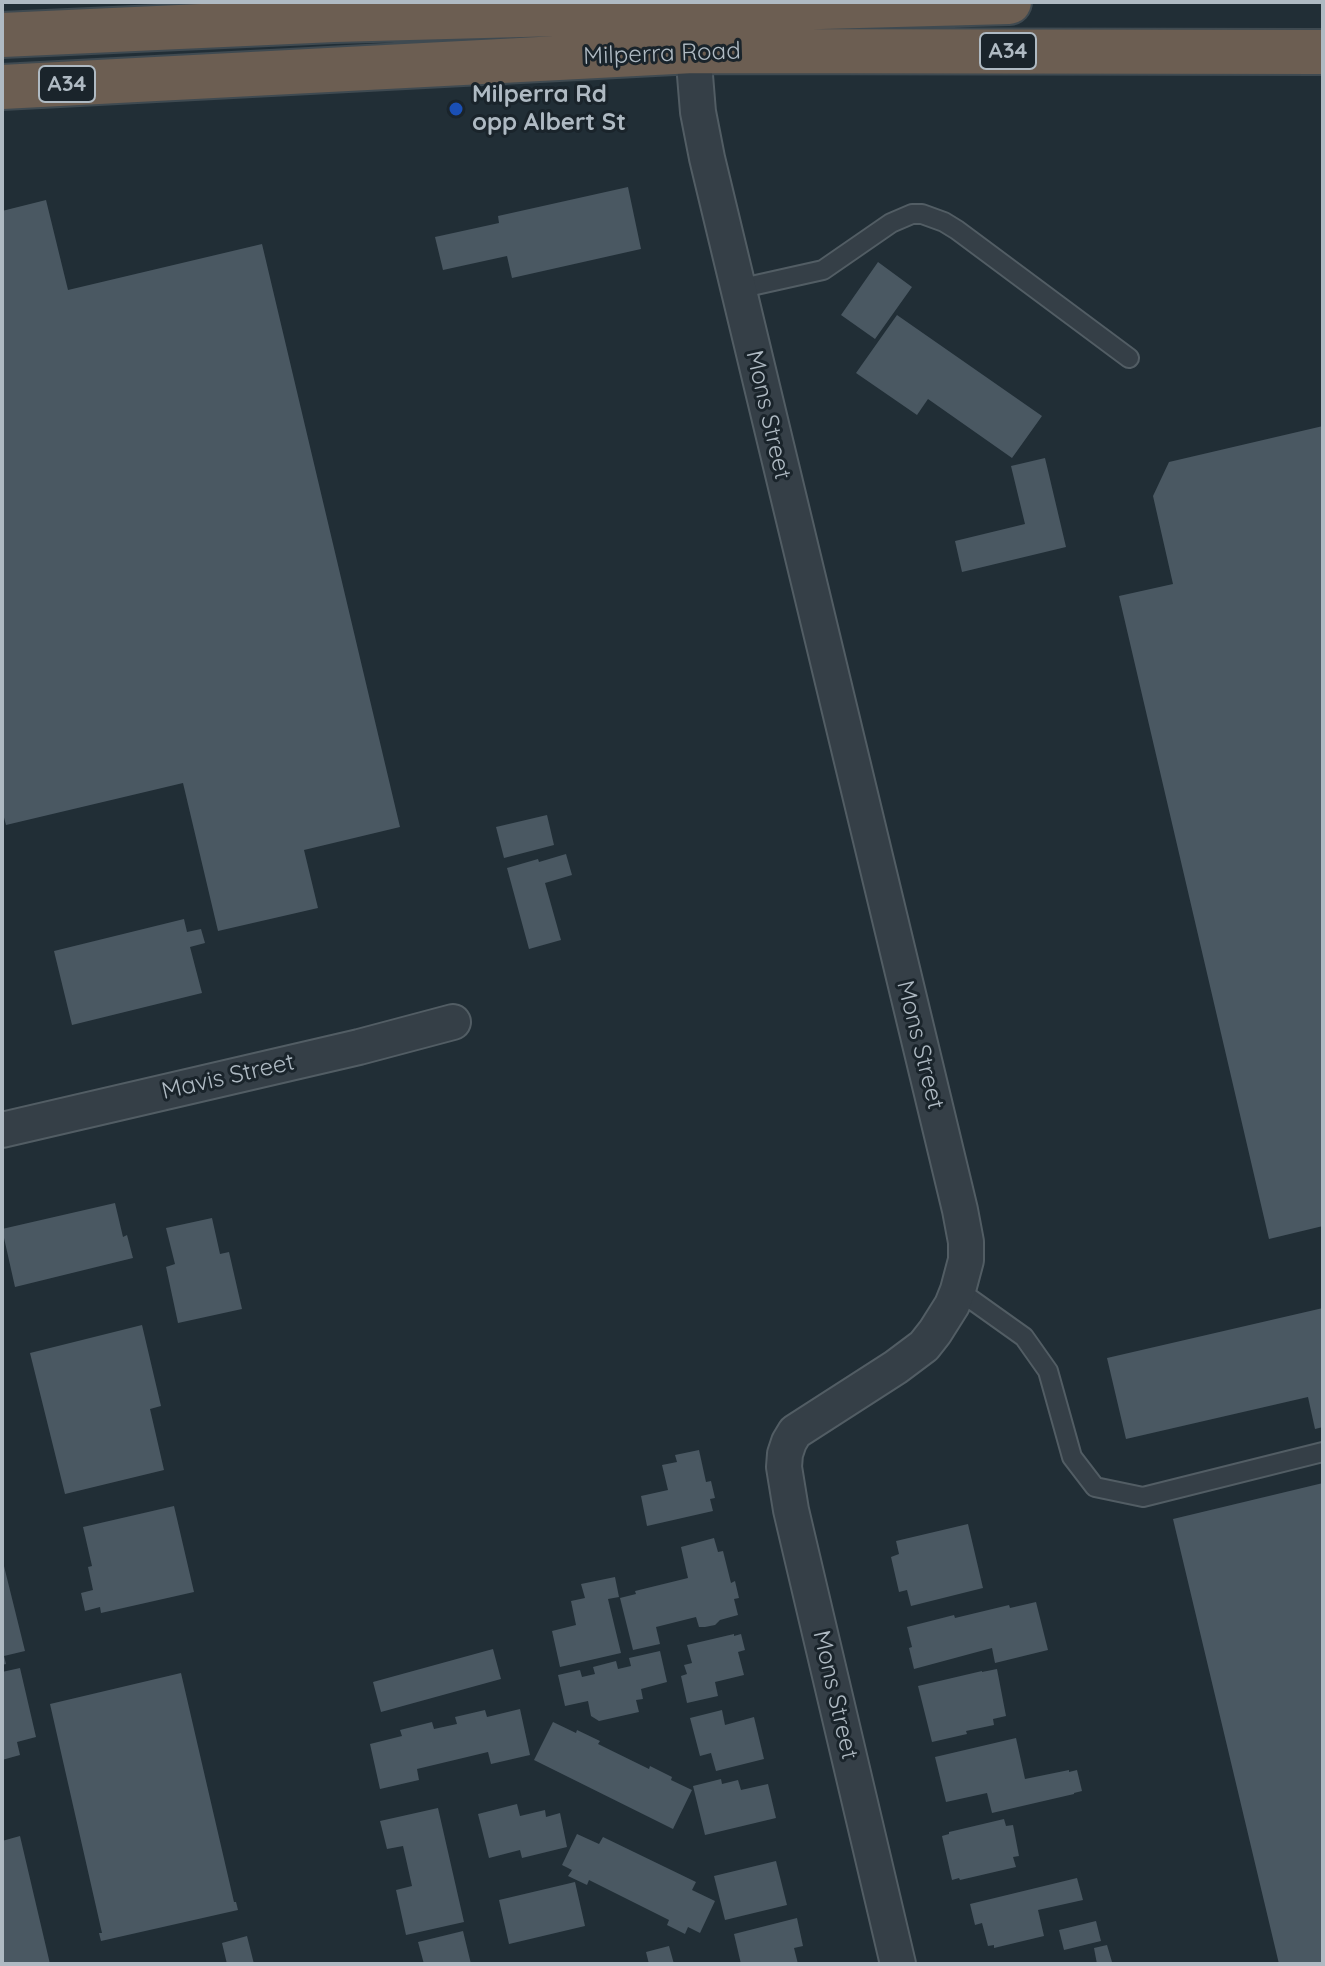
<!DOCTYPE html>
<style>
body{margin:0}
#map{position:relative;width:1325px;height:1966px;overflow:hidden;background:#212e36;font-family:Quicksand,sans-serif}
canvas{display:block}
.frame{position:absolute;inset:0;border:4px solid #afbac3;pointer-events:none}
</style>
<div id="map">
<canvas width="1325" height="1966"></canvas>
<div class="frame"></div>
</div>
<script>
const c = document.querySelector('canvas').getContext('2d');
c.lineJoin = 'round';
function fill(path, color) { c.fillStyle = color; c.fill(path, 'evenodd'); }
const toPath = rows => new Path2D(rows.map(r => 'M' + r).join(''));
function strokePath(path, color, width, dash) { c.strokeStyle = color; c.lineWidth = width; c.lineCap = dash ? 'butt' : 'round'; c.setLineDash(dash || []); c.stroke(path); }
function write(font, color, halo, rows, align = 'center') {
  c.font = font + ' Quicksand,sans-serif'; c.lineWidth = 6; c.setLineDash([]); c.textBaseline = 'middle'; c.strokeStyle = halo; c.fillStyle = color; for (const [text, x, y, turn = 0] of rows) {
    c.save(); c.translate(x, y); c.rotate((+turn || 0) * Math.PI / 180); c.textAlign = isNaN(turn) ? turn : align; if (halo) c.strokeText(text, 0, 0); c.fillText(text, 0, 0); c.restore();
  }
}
const building = toPath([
 [628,187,641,249,512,278,507,256,443,270,435,237,499,223,498,216],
 [46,200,68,290,262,244,400,827,304,850,318,908,218,931,183,783,6,825,2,810,2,211],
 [878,262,912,287,875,339,841,315],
 [897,315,1042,416,1012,458,928,399,917,415,856,373],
 [1323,426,1323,1226,1269,1239,1119,596,1173,584,1153,496,1169,462],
 [1045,458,1066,547,962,572,955,541,1025,524,1011,466],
 [547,815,554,845,504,858,496,827],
 [566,854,572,875,545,883,561,940,529,949,507,868,538,859,539,862],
 [184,919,187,932,201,929,205,943,190,947,202,993,72,1025,54,951],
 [115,1203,123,1237,127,1235,133,1258,15,1287,2,1229],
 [212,1218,220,1254,229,1252,242,1309,178,1323,166,1267,175,1264,166,1228],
 [1323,1308,1323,1427,1315,1429,1308,1397,1126,1439,1107,1358],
 [142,1325,161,1406,150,1409,164,1470,65,1494,30,1353],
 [699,1450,706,1482,711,1481,715,1498,710,1499,713,1511,647,1526,641,1496,668,1490,662,1465,677,1462,675,1455],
 [1323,1483,1323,1964,1279,1964,1173,1519],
 [174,1506,194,1592,101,1613,100,1607,85,1611,81,1593,93,1590,88,1567,92,1566,83,1527],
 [968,1524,983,1588,911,1606,907,1590,899,1592,891,1557,899,1554,896,1541],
 [714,1538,718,1552,723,1551,731,1583,735,1581,739,1598,734,1599,738,1615,720,1620,715,1625,705,1627,699,1627,696,1617,656,1627,660,1644,633,1650,620,1598,636,1594,635,1591,688,1578,681,1547],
 [2,1558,25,1651,4,1656,6,1664,2,1665],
 [615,1577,619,1597,608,1599,621,1653,560,1667,552,1631,576,1625,571,1601,585,1598,581,1584],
 [1036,1602,1048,1650,995,1663,992,1648,914,1669,909,1648,912,1647,907,1627,954,1615,955,1618,1009,1605,1010,1608],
 [734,1634,734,1636,741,1634,745,1650,738,1652,744,1675,715,1682,718,1696,687,1703,681,1676,687,1674,684,1665,692,1663,687,1645],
 [493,1649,501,1679,381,1712,373,1682],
 [660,1651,667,1682,641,1689,643,1699,636,1700,639,1712,599,1721,591,1716,588,1701,565,1706,558,1675,580,1670,582,1677,595,1674,593,1667,616,1661,618,1669,631,1666,629,1658],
 [20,1668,36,1737,17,1742,20,1755,2,1760,2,1672],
 [997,1669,1006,1716,993,1719,994,1725,966,1731,967,1734,932,1742,918,1686,982,1671,982,1672],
 [181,1673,234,1902,236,1902,238,1910,101,1941,99,1933,102,1933,50,1704],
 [520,1709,530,1755,491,1764,488,1752,417,1769,419,1780,380,1789,370,1744,402,1736,400,1730,432,1722,434,1729,457,1724,455,1717,485,1710,487,1717],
 [722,1710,725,1725,754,1717,764,1759,716,1771,711,1753,700,1756,690,1718],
 [553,1722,576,1733,577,1730,600,1741,598,1744,649,1769,650,1766,672,1777,671,1780,692,1790,673,1829,534,1760],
 [1016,1738,1025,1779,1069,1770,1069,1772,1077,1770,1082,1791,1074,1793,1074,1794,992,1813,987,1793,946,1802,935,1757],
 [721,1779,722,1784,738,1780,741,1790,768,1784,776,1818,705,1835,693,1786],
 [517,1804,520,1816,545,1810,546,1817,560,1813,567,1847,522,1858,520,1850,489,1858,478,1814],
 [438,1808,464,1922,406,1935,396,1890,412,1886,403,1846,387,1849,380,1821],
 [1004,1819,1006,1826,1013,1825,1019,1856,1013,1857,1016,1867,960,1880,959,1878,952,1880,942,1836,949,1834,949,1832],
 [577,1834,599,1844,603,1837,696,1882,692,1890,715,1901,700,1933,688,1927,685,1934,667,1925,669,1920,589,1880,587,1885,568,1876,572,1870,562,1865],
 [20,1836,50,1964,2,1964,2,1841],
 [776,1861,787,1905,725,1920,714,1876],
 [1077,1878,1083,1900,1038,1910,1044,1936,994,1948,994,1945,988,1946,982,1923,975,1925,970,1904],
 [575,1882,585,1926,509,1944,499,1900],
 [797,1918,803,1946,794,1948,798,1964,741,1964,734,1934],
 [1096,1921,1101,1941,1064,1950,1059,1930],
 [463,1931,471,1964,424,1964,418,1942],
 [247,1936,254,1964,227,1964,222,1943],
 [1107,1945,1112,1962,1097,1964,1094,1948],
 [669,1946,674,1964,649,1964,646,1952]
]);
const lane = toPath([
 [738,289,823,270,891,223,912,214,922,214,944,222,957,230,1129,358],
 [958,1290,1024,1337,1048,1371,1072,1457,1095,1487,1143,1497,1323,1452]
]);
const street = toPath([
 [693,51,698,112,707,158,960,1210,966,1242,966,1260,958,1290,952,1305,935,1332,924,1346,896,1367,795,1432,789,1442,785,1454,784,1467,791,1510,898,1964],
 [2,1130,359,1047,453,1022]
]);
const highway = toPath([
 [2,35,334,20,1009,2],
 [2,87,693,51,1323,52]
]);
const markers = [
 [456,109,8,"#1a4fb4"]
];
const shields = [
 [1008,51,56],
 [67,84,56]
];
const shieldNames = [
 ["A34",1008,51],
 ["A34",67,84]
];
const streetNames = [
 ["Milperra Road",662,54,-2],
 ["Mons Street",768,415,77],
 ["Mons Street",920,1045,76],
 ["Mavis Street",228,1077,-13],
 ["Mons Street",835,1695,77]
];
const poiNames = [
 ["Milperra Rd",472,95],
 ["opp Albert St",472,123]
];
fill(building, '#4a5862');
strokePath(lane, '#525d64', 22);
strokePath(street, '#525d64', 38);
strokePath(highway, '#3f4a51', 48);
strokePath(lane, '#353f47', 18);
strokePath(street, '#353f47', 34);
strokePath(highway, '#6c5e52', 44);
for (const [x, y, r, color] of markers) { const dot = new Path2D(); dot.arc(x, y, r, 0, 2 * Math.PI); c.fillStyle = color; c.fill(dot); strokePath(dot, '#1a242b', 3); }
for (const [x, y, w] of shields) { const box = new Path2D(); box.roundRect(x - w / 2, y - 18, w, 36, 6); c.fillStyle = '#1a242b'; c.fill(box); strokePath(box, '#afbac3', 2); }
write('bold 22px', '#afbac3', null, shieldNames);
write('24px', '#afbac3', '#1a242b', streetNames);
write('bold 24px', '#afbac3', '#1a242b', poiNames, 'left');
</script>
